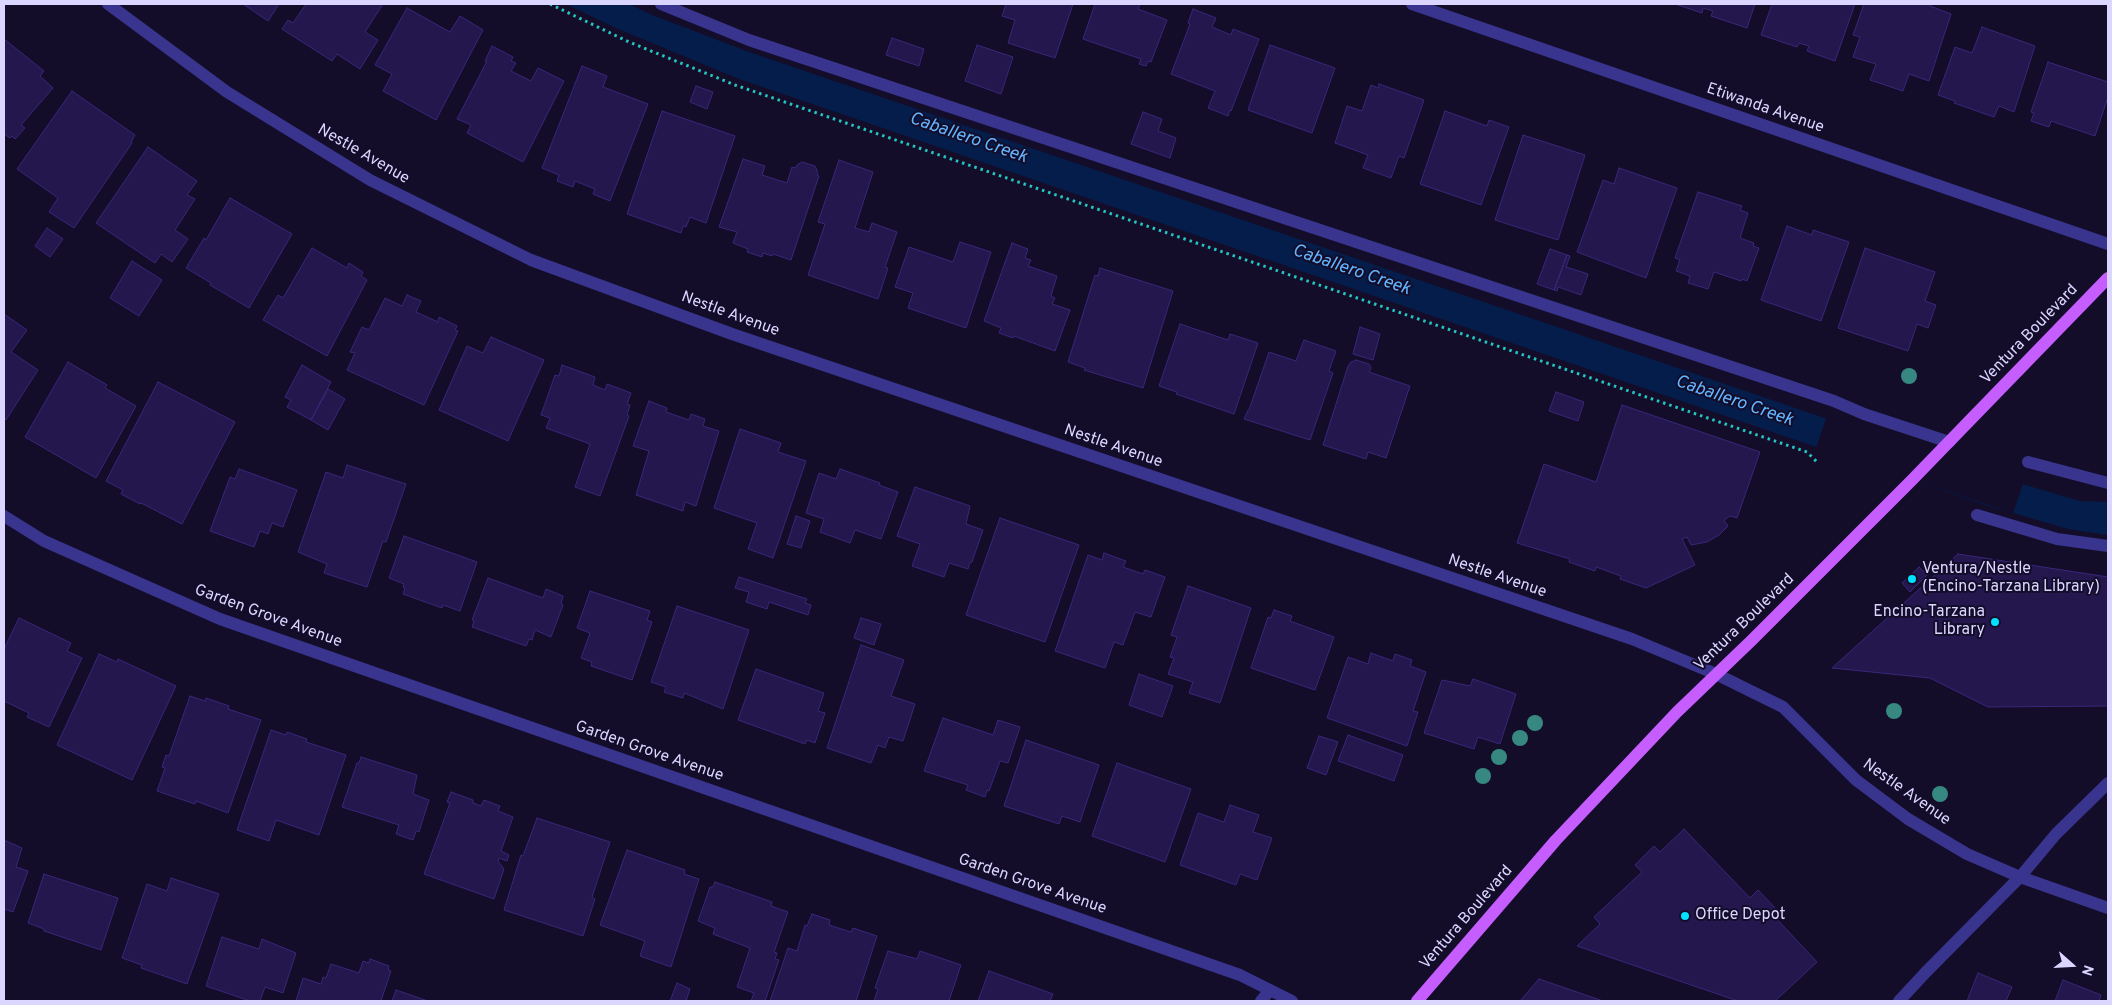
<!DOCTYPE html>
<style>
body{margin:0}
#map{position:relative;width:2112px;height:1005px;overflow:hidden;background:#130d2a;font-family:Overpass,sans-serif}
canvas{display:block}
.frame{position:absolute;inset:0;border:5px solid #dbd6ff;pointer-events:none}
.north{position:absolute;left:2047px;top:940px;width:50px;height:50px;-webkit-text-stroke:4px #130d2a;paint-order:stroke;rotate:109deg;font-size:14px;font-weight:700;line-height:20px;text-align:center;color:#dbd6ff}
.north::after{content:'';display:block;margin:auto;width:18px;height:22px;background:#dbd6ff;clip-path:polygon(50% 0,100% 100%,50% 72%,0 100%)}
</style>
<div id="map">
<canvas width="2112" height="1005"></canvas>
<div class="frame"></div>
<div class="north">N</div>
</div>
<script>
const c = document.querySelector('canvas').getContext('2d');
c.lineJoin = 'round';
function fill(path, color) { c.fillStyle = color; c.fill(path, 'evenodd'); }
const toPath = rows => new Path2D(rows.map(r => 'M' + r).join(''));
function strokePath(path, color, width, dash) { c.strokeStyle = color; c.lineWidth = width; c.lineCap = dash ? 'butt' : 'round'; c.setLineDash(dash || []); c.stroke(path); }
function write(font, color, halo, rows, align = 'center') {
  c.font = font + ' Overpass,sans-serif'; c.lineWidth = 4; c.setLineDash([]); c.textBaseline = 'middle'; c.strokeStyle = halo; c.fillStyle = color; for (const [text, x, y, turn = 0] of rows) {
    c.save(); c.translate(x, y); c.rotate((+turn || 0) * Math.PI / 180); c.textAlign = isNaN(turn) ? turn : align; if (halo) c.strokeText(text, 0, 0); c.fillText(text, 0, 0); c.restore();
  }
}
const water = toPath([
 [566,4,629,4,652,15,749,52,1851,427,2009,480,2080,501,2108,502,2108,535,2068,529,1986,505,739,79,618,29]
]);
const pier = toPath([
 [1826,418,2023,484,2013,513,1816,448]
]);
const building = toPath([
 [243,4,279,4,268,21,243,4],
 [306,4,383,4,365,32,378,40,360,69,337,54,332,61,282,29,288,20,293,23,306,4],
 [1006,4,1073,4,1055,58,1008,43,1015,20,1002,16,1006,4],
 [1095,4,1140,4,1138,9,1167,20,1151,62,1148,61,1146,66,1139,64,1141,59,1083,39,1095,4],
 [1675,4,1755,4,1747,28,1711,16,1713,11,1703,8,1702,13,1675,4],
 [1772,4,1855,4,1835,61,1807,51,1809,46,1799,43,1797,47,1761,35,1772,4],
 [1864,4,1931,4,1930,6,1951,14,1929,81,1909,74,1903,91,1870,80,1876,64,1853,57,1860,37,1853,35,1864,4],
 [407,8,450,32,460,16,483,30,436,120,383,91,392,74,375,65,407,8],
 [1193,9,1216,18,1212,27,1231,35,1233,29,1259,39,1231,111,1230,110,1228,116,1208,108,1215,91,1171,74,1190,24,1188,23,1193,9],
 [1982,27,2035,46,2014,112,1999,106,1994,117,1954,103,1955,101,1938,95,1955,47,1972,53,1982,27],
 [892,38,924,49,919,66,886,55,892,38],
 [4,39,44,71,40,76,53,88,21,125,25,128,15,139,12,136,10,138,4,134,4,39],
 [977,45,1013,57,1001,94,965,81,977,45],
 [1270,45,1335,68,1312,133,1248,110,1270,45],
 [492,46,513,57,511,61,516,63,511,71,531,81,538,68,564,81,523,162,467,133,471,125,457,119,487,61,485,61,492,46],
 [2048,62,2108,82,2108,97,2095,136,2051,121,2049,127,2031,121,2034,113,2031,112,2048,62],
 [582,66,607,76,603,87,648,104,610,201,593,194,595,189,575,181,573,187,557,181,559,175,542,168,582,66],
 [1379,84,1424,100,1404,158,1399,156,1391,178,1363,168,1368,155,1335,143,1347,106,1362,111,1371,85,1378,88,1379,84],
 [696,86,713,92,707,109,690,102,696,86],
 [72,91,135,135,131,142,132,143,74,228,49,212,58,198,17,169,72,91],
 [662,111,735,136,706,223,690,217,686,227,683,226,681,233,627,214,662,111],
 [1445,111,1487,126,1489,120,1509,127,1481,205,1420,184,1445,111],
 [1143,112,1162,119,1158,131,1176,138,1170,158,1131,144,1143,112],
 [1523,135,1585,155,1558,240,1495,220,1523,135],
 [148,147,197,181,187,195,195,199,175,230,188,239,172,262,161,254,155,263,96,223,148,147],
 [743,159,765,166,762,175,787,183,792,167,796,168,797,165,802,162,815,166,818,173,817,175,819,176,791,260,773,254,772,256,763,253,762,257,747,252,748,249,733,243,737,232,719,227,743,159],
 [839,160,873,172,855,228,869,232,872,223,897,232,885,267,888,268,878,299,808,275,825,224,818,222,839,160],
 [1619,168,1677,188,1646,278,1577,252,1603,180,1614,184,1619,168],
 [1698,192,1742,206,1740,210,1748,213,1740,238,1754,243,1753,246,1759,248,1747,281,1742,279,1741,281,1714,272,1708,289,1688,283,1690,276,1676,271,1680,260,1675,258,1698,192],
 [230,198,292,234,249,308,210,285,211,283,186,268,204,238,206,240,230,198],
 [1787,226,1812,235,1813,230,1849,242,1821,321,1761,300,1787,226],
 [47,228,63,239,50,257,35,246,47,228],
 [960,242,991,252,966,328,908,308,913,293,895,287,909,247,953,262,960,242],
 [1012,243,1028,249,1025,258,1031,260,1028,266,1057,276,1051,296,1055,298,1052,304,1070,310,1055,351,1014,336,1013,338,999,333,1001,328,984,321,1012,243],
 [312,248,347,268,349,263,363,272,361,276,367,280,327,356,263,320,278,295,283,298,312,248],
 [1865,248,1935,272,1925,301,1936,305,1928,328,1917,324,1908,351,1838,328,1865,248],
 [1550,249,1567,255,1554,290,1537,284,1550,249],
 [1567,255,1570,256,1566,267,1588,274,1581,295,1558,287,1557,291,1554,290,1567,255],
 [132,261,162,280,139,316,110,298,132,261],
 [1100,268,1173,291,1143,388,1084,370,1085,368,1068,362,1095,275,1098,276,1100,268],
 [407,295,421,301,416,312,438,322,439,317,457,326,455,330,458,331,424,405,347,370,355,353,350,352,362,327,369,330,385,298,402,306,407,295],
 [4,314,27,330,11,352,38,370,6,420,4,418,4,314],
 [1180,324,1228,340,1230,334,1258,343,1234,414,1176,394,1177,392,1159,386,1180,324],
 [1360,327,1380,334,1373,360,1353,354,1360,327],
 [491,337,544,360,508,441,439,410,467,346,483,353,491,337],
 [1304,340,1336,351,1329,371,1333,373,1310,440,1244,419,1248,410,1249,410,1269,352,1296,361,1304,340],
 [1356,360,1369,364,1371,368,1369,372,1410,386,1386,458,1368,452,1366,459,1323,445,1348,366,1351,362,1356,360],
 [68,362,107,385,105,388,136,406,96,478,25,437,68,362],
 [302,365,331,382,311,420,287,407,291,400,285,397,302,365],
 [562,365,595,377,593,385,605,390,607,384,631,393,627,404,630,405,627,415,629,416,600,496,575,487,590,444,546,428,550,418,541,415,555,375,559,376,562,365],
 [158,382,235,422,182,524,141,503,140,504,121,494,123,490,106,481,158,382],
 [328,389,345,399,328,430,311,420,328,389],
 [1556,392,1584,402,1578,421,1549,411,1556,392],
 [649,401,667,408,666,412,689,420,691,414,705,419,703,426,719,431,696,506,685,502,683,511,636,495,649,451,633,446,649,401],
 [1622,405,1760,452,1737,518,1730,516,1724,520,1728,526,1719,535,1707,542,1691,545,1687,537,1682,539,1695,565,1646,588,1620,579,1621,576,1596,567,1595,571,1569,562,1570,559,1517,543,1544,464,1596,482,1622,405],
 [740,429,781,443,778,452,806,461,773,558,748,549,757,523,714,508,740,429],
 [347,465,406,484,386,542,383,541,367,587,324,573,327,564,298,552,326,472,343,478,347,465],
 [239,469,297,490,283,527,272,523,268,534,260,531,254,547,210,531,230,477,235,479,239,469],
 [840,469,880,483,879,485,898,492,881,539,855,530,850,543,820,532,824,519,806,513,819,473,836,479,840,469],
 [915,487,970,506,966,524,983,530,972,562,970,562,968,569,949,563,944,577,912,566,920,544,897,536,915,487],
 [796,516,810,521,801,548,787,544,796,516],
 [1000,518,1079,545,1045,642,966,615,1000,518],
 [404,536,477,562,460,611,443,605,442,608,403,594,405,588,403,587,404,584,389,578,404,536],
 [1104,553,1126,561,1123,567,1143,574,1145,570,1165,577,1151,617,1135,612,1123,645,1114,642,1105,668,1055,651,1088,555,1102,560,1104,553],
 [1958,554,2108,577,2108,706,1988,707,1930,678,1832,668,1958,554],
 [1919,567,1927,575,1910,592,1902,583,1919,567],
 [739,577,807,599,805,603,811,605,808,615,769,602,767,609,746,602,749,592,735,588,739,577],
 [488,578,543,598,546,589,563,596,561,604,563,605,551,637,535,630,532,640,529,639,526,646,472,627,474,621,472,620,488,578],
 [1188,586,1251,608,1220,703,1189,693,1193,682,1168,674,1174,658,1170,657,1177,637,1171,635,1188,586],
 [590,591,650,611,647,620,652,622,632,680,591,666,592,662,581,658,590,633,577,628,590,591],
 [677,606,749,630,723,709,684,693,683,698,664,692,666,687,651,682,677,606],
 [1274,610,1292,616,1290,621,1334,637,1315,690,1251,668,1268,617,1271,618,1274,610],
 [19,618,71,643,67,651,82,658,49,727,27,717,29,713,4,701,4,649,19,618],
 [861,618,881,624,874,645,854,638,861,618],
 [861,645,904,660,891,696,915,704,903,741,889,737,885,748,878,745,871,763,827,748,861,645],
 [1371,653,1393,661,1395,654,1412,660,1410,666,1426,672,1413,711,1418,712,1407,746,1327,718,1348,657,1368,664,1371,653],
 [99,654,117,662,118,659,176,686,132,780,57,745,99,654],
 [756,669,824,693,818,711,825,713,815,743,807,740,805,744,738,720,756,669],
 [1139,674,1173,686,1162,717,1129,705,1139,674],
 [1473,679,1516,694,1500,744,1478,737,1474,749,1424,733,1442,680,1470,686,1473,679],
 [190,696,205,701,206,698,229,706,228,709,261,720,228,813,196,801,195,804,157,791,165,768,162,767,166,755,169,756,190,696],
 [943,718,993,735,998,720,1020,727,1008,763,1000,761,989,791,987,790,985,797,966,790,968,785,924,771,943,718],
 [271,730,286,735,287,732,307,739,306,742,346,755,319,835,276,820,269,841,237,830,271,730],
 [1348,735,1403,755,1394,781,1338,761,1348,735],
 [1319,736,1338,742,1326,775,1307,768,1319,736],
 [1026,740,1099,765,1080,822,1062,816,1059,824,1004,806,1026,740],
 [361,757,417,775,413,794,429,800,419,832,416,831,413,840,396,834,399,825,342,807,357,763,359,763,361,757],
 [1117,763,1191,789,1165,862,1092,836,1117,763],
 [451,792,473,800,473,803,481,806,484,800,500,806,498,811,513,817,501,851,509,855,507,861,499,858,498,861,504,869,494,899,424,874,450,803,447,802,451,792],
 [1230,805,1259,815,1253,832,1272,838,1257,880,1240,874,1236,885,1180,865,1198,813,1224,822,1230,805],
 [537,818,610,842,592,897,595,899,583,936,504,910,521,855,523,856,537,818],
 [1684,829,1750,898,1758,890,1777,910,1772,914,1817,962,1775,1001,1738,1001,1577,946,1600,924,1594,917,1642,872,1635,865,1654,846,1660,852,1684,829],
 [4,840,22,848,16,867,28,871,13,912,4,909,4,840],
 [627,850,685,870,684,874,699,879,671,967,640,956,645,941,600,925,627,850],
 [44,874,118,898,101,950,44,931,44,929,28,923,44,874],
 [171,878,219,894,187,984,141,968,142,965,122,958,147,884,167,891,171,878],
 [715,882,772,902,771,906,788,912,774,952,777,953,775,959,779,960,765,1001,751,1001,754,993,737,987,750,948,713,934,715,928,698,921,710,887,713,887,715,882],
 [812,914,830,920,829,925,851,932,853,928,877,936,856,1001,770,1001,788,948,797,951,805,925,807,926,812,914],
 [222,937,259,949,262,939,296,953,283,993,265,987,260,1001,250,1001,206,986,222,937],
 [888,951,917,959,920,951,961,965,949,1001,874,1001,878,989,875,988,888,951],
 [370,959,389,966,388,970,391,971,381,1001,296,1001,303,978,321,984,323,977,326,978,331,964,359,973,363,961,369,963,370,959],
 [989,971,1053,994,1050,1001,978,1001,989,971],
 [1978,973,2012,987,2006,1001,1967,1001,1978,973],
 [1539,979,1603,1001,1520,1001,1539,979],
 [2063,980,2101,995,2099,1001,2055,1001,2063,980],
 [677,983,690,989,686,1001,670,1001,677,983],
 [396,990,428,1001,392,1001,396,990]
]);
const path = toPath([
 [550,4,629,42,735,85,1807,452,1817,462]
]);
const service = toPath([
 [661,4,749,40,1834,401,1864,414,1949,442],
 [2028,462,2108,483],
 [1977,515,2057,539,2108,546],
 [1899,1001,1926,972,2020,877,2056,834,2108,783]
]);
const minor = toPath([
 [108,4,227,92,370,180,531,260,732,334,1632,639,1716,674,1783,707,1856,780,1908,819,1967,854,2020,877,2108,908],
 [1412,4,2108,244],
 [4,516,44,541,220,619,1240,975,1292,1001],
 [1261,1001,1270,990]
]);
const primary = toPath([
 [1417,1001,1556,840,1677,712,1752,640,1912,480,2108,278]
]);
const trees = [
 [1909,376],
 [1894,711],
 [1535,723],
 [1520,738],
 [1499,757],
 [1483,776],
 [1940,794]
];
const markers = [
 [1912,579,5,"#02e1ff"],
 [1995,622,5,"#02e1ff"],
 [1685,916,5,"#02e1ff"]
];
const streetNames = [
 ["Etiwanda Avenue",1765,109,19],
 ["Nestle Avenue",363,155,30],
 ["Nestle Avenue",730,315,20],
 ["Ventura Boulevard",2030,335,-46],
 ["Nestle Avenue",1113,447,19],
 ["Nestle Avenue",1497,577,19],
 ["Garden Grove Avenue",268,617,20],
 ["Ventura Boulevard",1745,623,-44],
 ["Garden Grove Avenue",649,752,19],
 ["Nestle Avenue",1906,793,35],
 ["Garden Grove Avenue",1032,885,19],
 ["Ventura Boulevard",1467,918,-49]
];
const poiNames = [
 ["Ventura/Nestle",1922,570],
 ["(Encino-Tarzana Library)",1922,588],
 ["Encino-Tarzana",1985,613,"right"],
 ["Library",1985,631,"right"],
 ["Office Depot",1695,916]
];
const waterNames = [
 ["Caballero Creek",968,139,19],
 ["Caballero Creek",1351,271,19],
 ["Caballero Creek",1734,402,19]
];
fill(water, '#051d4b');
fill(pier, '#130d2a');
fill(building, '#23174d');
strokePath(building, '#39277b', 1);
strokePath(path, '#23c6bf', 3, [2.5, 4]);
strokePath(service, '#39348d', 12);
strokePath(minor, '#39348d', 12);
strokePath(primary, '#c55dff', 12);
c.fillStyle = '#378881';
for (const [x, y] of trees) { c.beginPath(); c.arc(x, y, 8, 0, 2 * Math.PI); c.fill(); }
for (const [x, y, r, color] of markers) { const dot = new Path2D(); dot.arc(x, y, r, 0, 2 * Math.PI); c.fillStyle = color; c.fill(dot); strokePath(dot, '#130d2a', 2); }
write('16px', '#dbd6ff', '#130d2a', streetNames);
write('16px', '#dbd6ff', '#130d2a', poiNames, 'left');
write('italic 18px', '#64b5ff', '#130d2a', waterNames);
</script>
